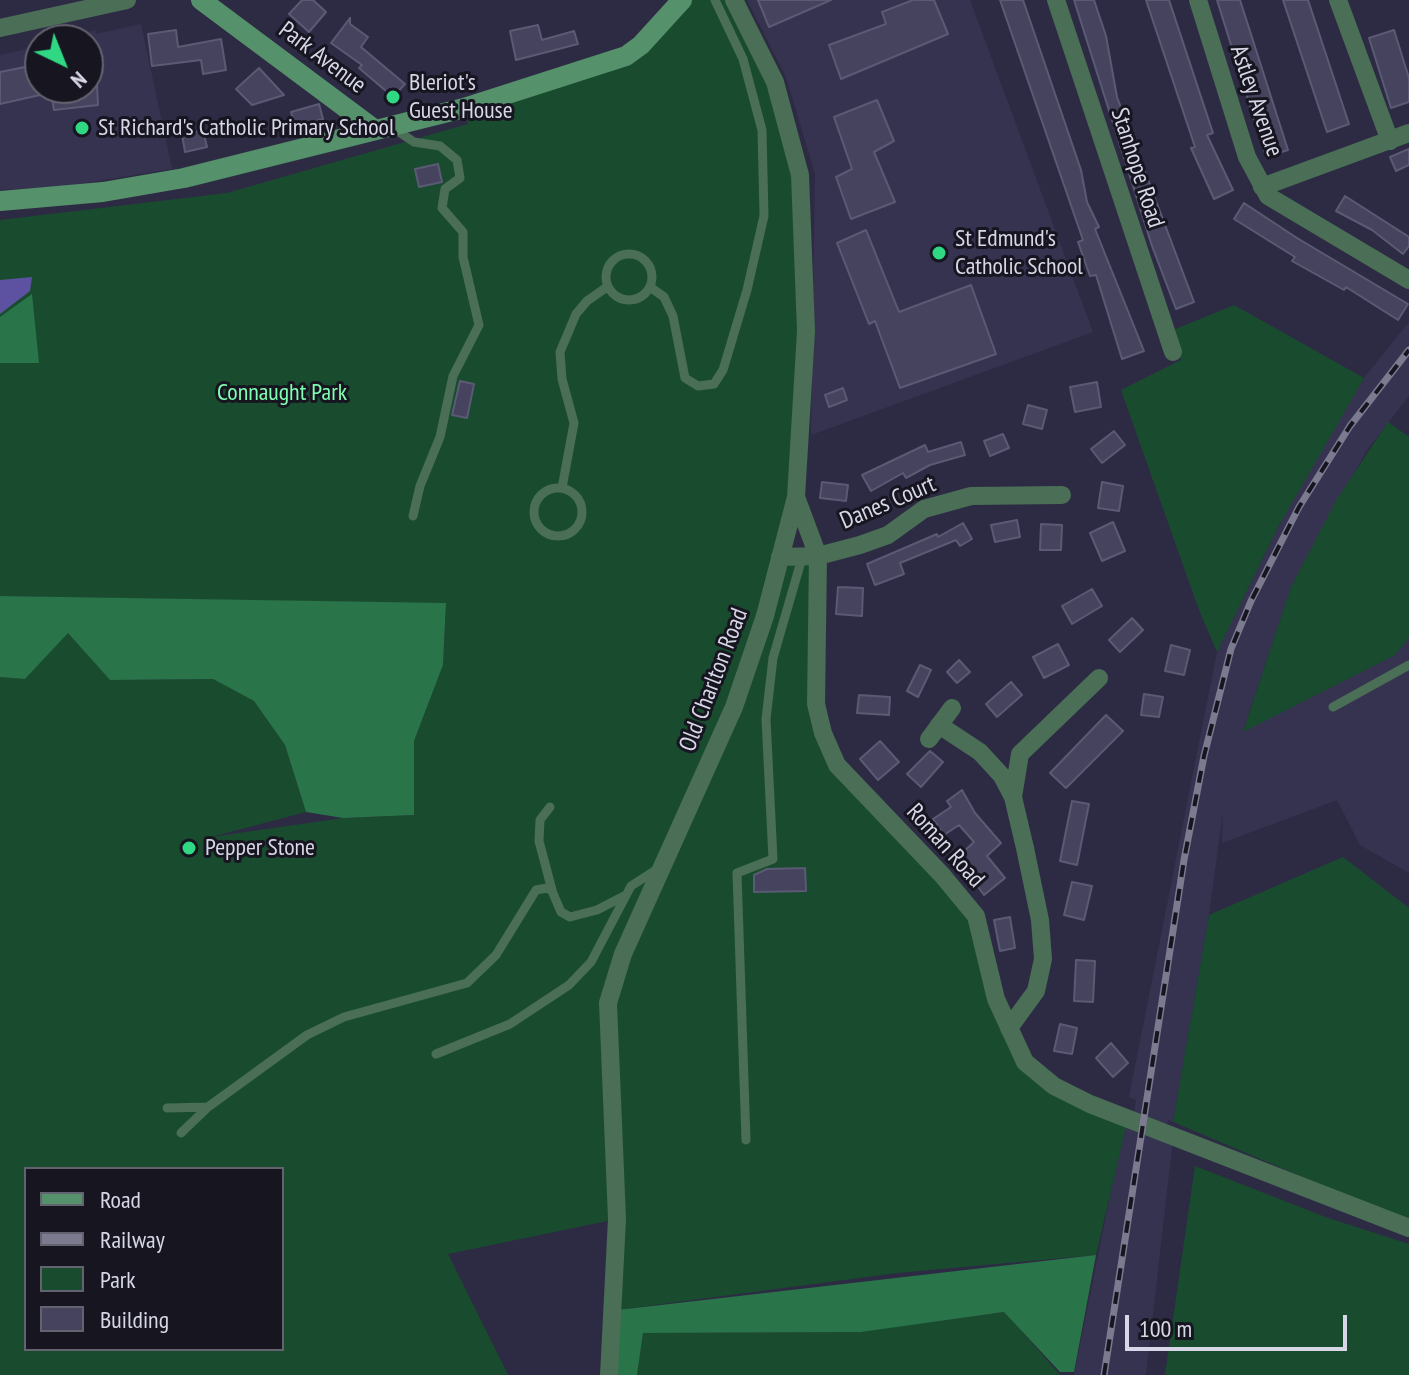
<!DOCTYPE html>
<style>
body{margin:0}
#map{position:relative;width:1409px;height:1375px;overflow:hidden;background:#2d2b43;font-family:"PT Sans Narrow",sans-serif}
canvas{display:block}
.legend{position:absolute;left:24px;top:1167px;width:260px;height:184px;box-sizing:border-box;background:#161520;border:2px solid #636370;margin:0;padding:10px 14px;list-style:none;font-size:24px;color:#d7d7e7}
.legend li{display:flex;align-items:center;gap:16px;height:40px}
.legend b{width:40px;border:2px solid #636370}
.north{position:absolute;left:24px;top:24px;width:80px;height:80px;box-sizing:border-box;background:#161520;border:2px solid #636370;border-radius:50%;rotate:137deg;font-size:22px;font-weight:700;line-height:32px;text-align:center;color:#d7d7e7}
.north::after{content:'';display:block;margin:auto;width:28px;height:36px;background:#30d883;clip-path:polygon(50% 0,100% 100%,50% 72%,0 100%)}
.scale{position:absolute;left:1125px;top:1315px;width:222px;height:36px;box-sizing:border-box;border:4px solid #d7d7e7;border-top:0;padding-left:10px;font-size:24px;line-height:28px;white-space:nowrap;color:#d7d7e7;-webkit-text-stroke:6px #161520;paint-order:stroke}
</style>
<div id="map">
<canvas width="1409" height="1375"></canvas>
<ul class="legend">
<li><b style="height:10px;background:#55916b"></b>Road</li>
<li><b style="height:10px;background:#7b7a8f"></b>Railway</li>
<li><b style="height:22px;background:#194c2f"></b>Park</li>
<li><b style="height:22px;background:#45435d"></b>Building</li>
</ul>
<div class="north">N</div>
<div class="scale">100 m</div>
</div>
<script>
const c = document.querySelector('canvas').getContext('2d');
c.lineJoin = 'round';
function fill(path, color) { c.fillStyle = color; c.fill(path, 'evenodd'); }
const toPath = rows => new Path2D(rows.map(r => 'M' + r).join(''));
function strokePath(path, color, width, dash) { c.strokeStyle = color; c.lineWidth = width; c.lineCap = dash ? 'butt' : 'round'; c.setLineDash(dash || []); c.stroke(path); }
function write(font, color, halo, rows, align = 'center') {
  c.font = font + ' "PT Sans Narrow",sans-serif'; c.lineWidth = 6; c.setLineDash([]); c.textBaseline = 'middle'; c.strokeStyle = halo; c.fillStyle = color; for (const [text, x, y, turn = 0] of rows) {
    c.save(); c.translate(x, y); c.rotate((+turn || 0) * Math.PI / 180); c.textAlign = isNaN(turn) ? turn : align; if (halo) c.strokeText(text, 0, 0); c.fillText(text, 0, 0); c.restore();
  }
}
const built = toPath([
 [747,0,970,0,1093,332,811,435,815,174,786,77],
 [141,24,172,169,60,187,0,190,0,55,40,46,40,88,88,88,88,40,68,40,95,30,96,34],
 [1409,322,1409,396,1367,450,1291,587,1243,731,1395,655,1409,638,1409,873,1360,845,1337,800,1222,843,1223,811,1209,915,1173,1122,1168,1120,1165,1135,1173,1139,1146,1375,1074,1375,1126,1117,1133,1120,1136,1100,1129,1097,1217,652,1278,527,1335,425,1364,378]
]);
const green = toPath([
 [682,0,745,0,775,82,800,175,806,331,780,557,818,556,816,704,837,765,976,916,1020,1068,1128,1118,1096,1255,897,1273,617,1310,617,1219,448,1254,508,1375,0,1375,0,677,25,679,68,632,110,680,213,679,254,701,285,745,306,812,211,837,343,818,414,815,414,741,443,665,446,604,0,596,0,220,227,193,468,124,464,108,610,62],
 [26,1169,282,1169,282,1349,26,1349],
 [1234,305,1364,378,1278,527,1217,652,1199,610,1121,390,1181,360,1171,331],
 [1388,422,1409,437,1409,638,1395,655,1243,732,1291,587,1337,499],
 [1343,857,1409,908,1409,1222,1173,1122,1209,915],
 [1195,1166,1328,1218,1409,1244,1409,1375,1165,1375],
 [1005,1312,1060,1375,637,1375,643,1333,858,1332]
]);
const forest = toPath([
 [32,294,39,363,0,363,0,317],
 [0,596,446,603,443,665,414,741,414,815,343,818,306,812,285,745,254,701,213,679,110,680,68,633,25,679,0,677],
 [1096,1255,1074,1372,1060,1372,1004,1312,861,1332,643,1333,637,1375,618,1375,617,1310]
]);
const water = toPath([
 [32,277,30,291,0,314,0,280]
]);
const building = toPath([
 [302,0,313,0,326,12,309,32,289,14,302,0],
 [758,0,831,0,769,27,758,0],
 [913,0,934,0,948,34,841,79,829,45,886,24,882,12,913,0],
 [1000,0,1023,0,1081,170,1087,202,1099,227,1095,229,1144,351,1122,359,1096,275,1090,276,1078,242,1083,240,1000,0],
 [1074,0,1094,0,1106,36,1117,97,1194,302,1176,309,1152,246,1074,0],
 [1146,0,1169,0,1213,133,1207,135,1233,190,1214,199,1191,148,1195,147,1146,0],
 [1217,0,1240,0,1288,150,1266,157,1217,0],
 [1283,0,1308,0,1349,124,1327,132,1283,0],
 [350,18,350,24,368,37,361,47,405,84,393,97,359,68,362,65,331,43,350,18],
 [538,25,542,40,574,31,578,44,516,60,510,31,538,25],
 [176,30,178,47,221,39,226,70,203,74,201,60,152,66,148,34,176,30],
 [1394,30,1409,78,1409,102,1391,108,1369,38,1394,30],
 [40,64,40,95,0,104,0,72,40,64],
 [259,68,284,95,252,105,236,89,259,68],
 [97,85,98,105,54,110,50,88,64,91,97,85],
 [877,100,894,141,874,152,895,202,851,219,836,177,852,169,834,117,877,100],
 [319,104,323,119,295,127,291,112,319,104],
 [203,130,207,147,185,152,182,135,203,130],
 [1409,149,1409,165,1396,171,1390,157,1409,149],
 [438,164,442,182,419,187,415,169,438,164],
 [1345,196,1409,237,1409,246,1403,254,1372,230,1336,211,1345,196],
 [1244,203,1297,238,1408,304,1398,320,1346,287,1344,290,1292,261,1295,257,1234,219,1244,203],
 [866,230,899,312,971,285,996,354,900,388,875,321,869,324,837,243,866,230],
 [460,381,474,384,467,418,452,415,460,381],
 [1097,382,1101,407,1075,412,1070,387,1097,382],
 [843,388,847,400,829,407,825,395,843,388],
 [1028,405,1047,410,1042,429,1023,424,1028,405],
 [1114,431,1125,445,1102,463,1091,449,1114,431],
 [1003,434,1009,448,990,456,984,441,1003,434],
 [961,442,965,455,930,465,906,478,903,473,871,491,862,475,925,445,928,452,961,442],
 [822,482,848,485,846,501,820,498,822,482],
 [1102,482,1123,486,1119,511,1098,508,1102,482],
 [1017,520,1020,537,995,542,991,525,1017,520],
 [1113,522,1125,551,1102,561,1090,533,1113,522],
 [963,523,972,539,960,546,956,540,900,563,904,574,875,585,867,564,937,534,938,537,963,523],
 [1041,524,1062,525,1061,550,1040,550,1041,524],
 [838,587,863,588,862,616,836,614,838,587],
 [1092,589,1102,606,1072,624,1062,606,1092,589],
 [1132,618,1143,630,1120,652,1109,640,1132,618],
 [1058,644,1069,665,1044,678,1033,657,1058,644],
 [1171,645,1190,650,1184,675,1165,671,1171,645],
 [959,660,970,672,957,683,947,672,959,660],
 [920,665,931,670,918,697,907,691,920,665],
 [1011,682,1022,695,997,717,986,704,1011,682],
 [1144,694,1163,697,1159,717,1141,715,1144,694],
 [859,695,890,697,889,715,857,713,859,695],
 [1106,715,1123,731,1066,788,1050,773,1106,715],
 [880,741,899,762,878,780,860,759,880,741],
 [930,751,943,762,921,787,907,774,930,751],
 [962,790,975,813,1001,843,987,856,1005,878,984,895,973,880,978,876,960,855,974,842,959,825,944,835,933,819,951,807,947,801,962,790],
 [1072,801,1089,804,1077,865,1060,861,1072,801],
 [805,868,806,891,754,892,754,875,767,869,805,868],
 [1072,882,1092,886,1084,920,1064,915,1072,882],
 [1010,917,1015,948,1000,951,994,920,1010,917],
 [1076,960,1095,961,1093,1002,1074,1001,1076,960],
 [1060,1024,1077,1028,1072,1054,1054,1051,1060,1024],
 [1111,1043,1128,1063,1113,1077,1096,1058,1111,1043]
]);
const lane = toPath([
 [393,128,414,142,440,146,457,160,460,178,445,189,442,208,463,232,463,257,479,325,453,376,440,437,420,486,413,516],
 '606 277a23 23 0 1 1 46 0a23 23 0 1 1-46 0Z',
 [650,287,664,297,673,316,685,378,698,386,714,384,723,370,747,290,764,216,762,130,743,59,715,0],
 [562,488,574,423,562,379,560,352,576,314,587,301,607,287],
 '534 512a24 24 0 1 1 48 0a24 24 0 1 1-48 0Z',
 [1333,707,1409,665],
 [550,807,540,820,539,841,552,890],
 [436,1054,510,1024,569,985,591,962,631,886,659,868],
 [167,1108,208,1107,307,1035,344,1017,467,983,496,955,536,890,547,888,552,891,561,912,570,917,597,910,624,896],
 [181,1133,208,1107],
 [746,1140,737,873,773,859,766,719,773,658,802,558]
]);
const street = toPath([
 [1056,0,1173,352],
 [1198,0,1247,157,1268,196,1409,280],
 [1338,0,1390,141],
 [0,28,127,0],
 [1262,187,1409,133],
 [796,497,818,556,816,704,823,733,837,765,942,875,976,916,996,999,1025,1062,1054,1086,1090,1104,1409,1228],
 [780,557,818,556,860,545,888,535,924,509,971,496,1062,495],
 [939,725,980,752,1002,776,1013,797,1025,848,1040,920,1043,959,1036,991,1009,1028],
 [929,739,952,708],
 [1013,797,1020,754,1099,678],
 [609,1375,617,1219,608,1003,623,954,734,707,765,616,796,497,806,331,800,175,775,82,734,0]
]);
const secondary = toPath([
 [201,0,374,129],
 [0,201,103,192,184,178,464,108,626,56,641,45,682,0]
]);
const rail = toPath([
 [1104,1375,1184,860,1204,756,1231,649,1251,601,1299,507,1350,426,1409,350]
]);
const markers = [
 [393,97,8,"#30d883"],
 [82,128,8,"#30d883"],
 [939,253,8,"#30d883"],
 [189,848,8,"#30d883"]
];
const streetNames = [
 ["Park Avenue",322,58,37],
 ["Astley Avenue",1256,101,71],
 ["Stanhope Road",1137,168,72],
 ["Danes Court",888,503,-23],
 ["Old Charlton Road",714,680,-69],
 ["Roman Road",945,846,48]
];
const poiNames = [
 ["Bleriot's",409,83],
 ["Guest House",409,111],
 ["St Richard's Catholic Primary School",98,128],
 ["St Edmund's",955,239],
 ["Catholic School",955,267],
 ["Pepper Stone",205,848]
];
const parkNames = [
 ["Connaught Park",282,393]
];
fill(built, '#363351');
fill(green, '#194c2f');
fill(forest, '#297449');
fill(water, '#5d52a2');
fill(building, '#45435d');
strokePath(building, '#5b5a74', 2);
strokePath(lane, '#4a6e56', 9);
strokePath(street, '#4a6e56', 18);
strokePath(secondary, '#55916b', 20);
strokePath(rail, '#7b7a8f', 7);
strokePath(rail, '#161520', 4, [12]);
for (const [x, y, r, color] of markers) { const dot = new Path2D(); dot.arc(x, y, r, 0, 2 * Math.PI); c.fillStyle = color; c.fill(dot); strokePath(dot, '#161520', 3); }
write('24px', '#d7d7e7', '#161520', streetNames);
write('24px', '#d7d7e7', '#161520', poiNames, 'left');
write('24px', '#80feb2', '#161520', parkNames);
</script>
